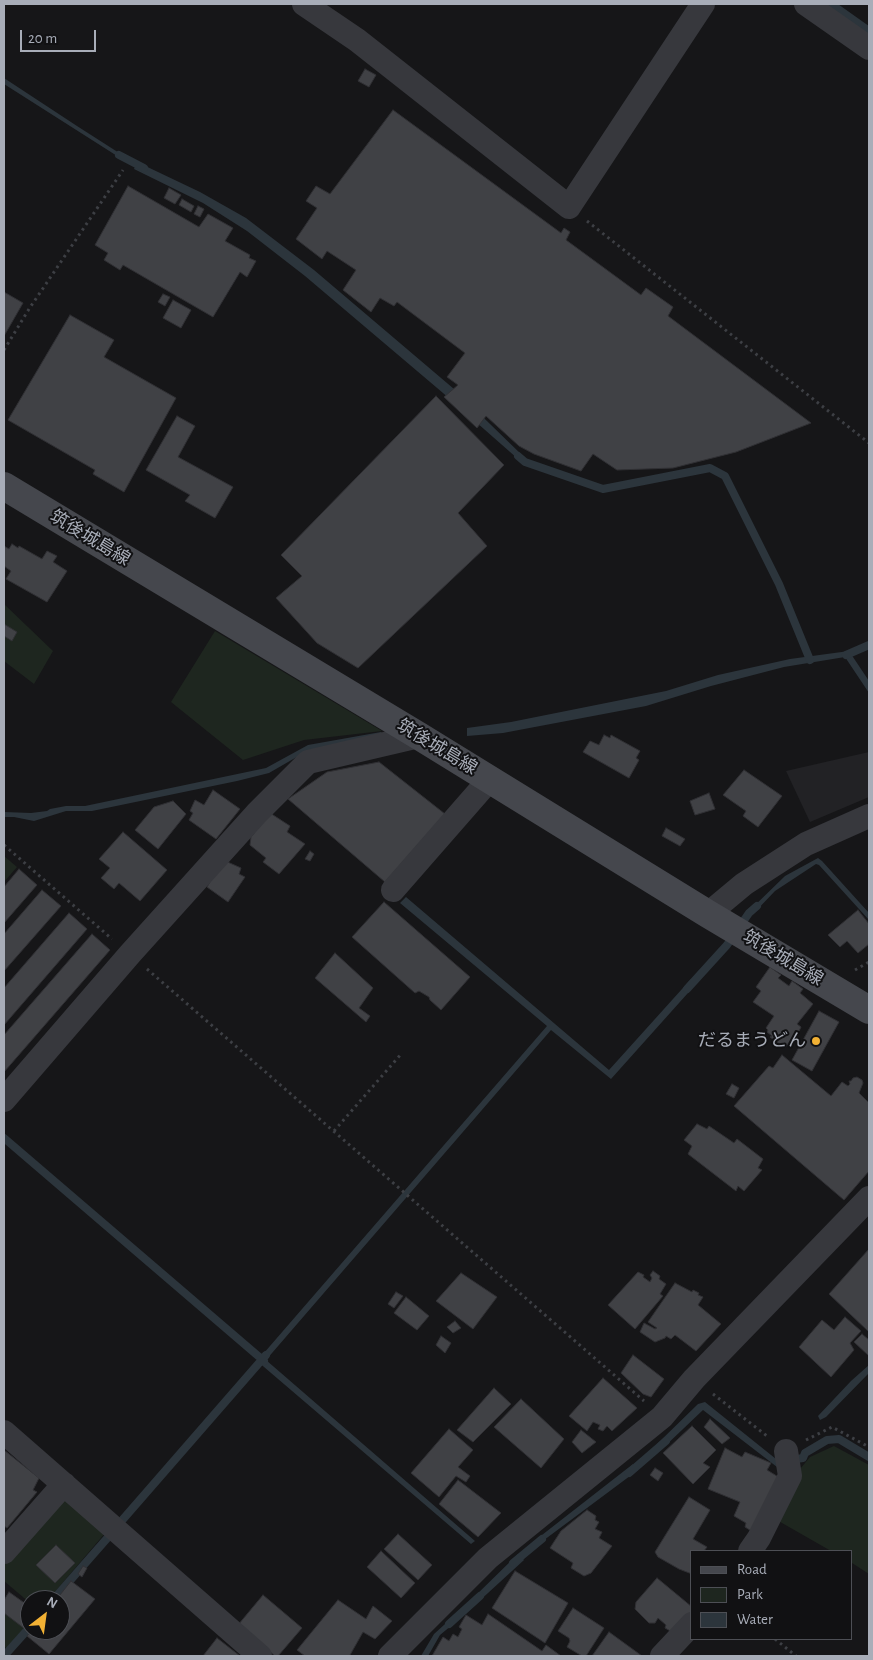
<!DOCTYPE html>
<meta charset="utf-8">
<style>
body{margin:0}
#map{position:relative;width:873px;height:1660px;overflow:hidden;background:#161618;font-family:"Alegreya Sans",sans-serif}
canvas{display:block}
.frame{position:absolute;inset:0;border:5px solid #a8adb8;pointer-events:none}
.legend{position:absolute;left:690px;top:1550px;width:162px;height:90px;box-sizing:border-box;background:#111113;border:1px solid #4d4f55;margin:0;padding:6px 9px;list-style:none;font-size:15px;color:#a8adb8}
.legend li{display:flex;align-items:center;gap:10px;height:25px}
.legend b{width:25px;border:1px solid #4d4f55}
.north{position:absolute;left:20px;top:1590px;width:50px;height:50px;box-sizing:border-box;background:#111113;border:1px solid #4d4f55;border-radius:50%;rotate:30deg;font-size:14px;font-weight:700;line-height:20px;text-align:center;color:#a8adb8}
.north::after{content:'';display:block;margin:auto;width:18px;height:22px;background:#f2b134;clip-path:polygon(50% 0,100% 100%,50% 72%,0 100%)}
.scale{position:absolute;left:20px;top:30px;width:76px;height:22px;box-sizing:border-box;border:2px solid #a8adb8;border-top:0;padding-left:6px;font-size:15px;line-height:18px;white-space:nowrap;color:#a8adb8;-webkit-text-stroke:4px #111113;paint-order:stroke}
</style>
<div id="map">
<canvas width="873" height="1660"></canvas>
<div class="frame"></div>
<ul class="legend">
<li><b style="height:6px;background:#45474d"></b>Road</li>
<li><b style="height:14px;background:#1e261f"></b>Park</li>
<li><b style="height:14px;background:#2c353c"></b>Water</li>
</ul>
<div class="north">N</div>
<div class="scale">20 m</div>
</div>
<script>
const c = document.querySelector('canvas').getContext('2d');
c.lineJoin = 'round';
function fill(path, color) { c.fillStyle = color; c.fill(path, 'evenodd'); }
const toPath = rows => new Path2D(rows.map(r => 'M' + r).join(''));
function strokePath(path, color, width, dash) { c.strokeStyle = color; c.lineWidth = width; c.lineCap = dash ? 'butt' : 'round'; c.setLineDash(dash || []); c.stroke(path); }
function write(font, color, halo, rows, align = 'center') {
  c.font = font + ' "Alegreya Sans","Noto Sans JP",sans-serif'; c.lineWidth = 4; c.setLineDash([]); c.textBaseline = 'middle'; c.strokeStyle = halo; c.fillStyle = color; for (const [text, x, y, turn = 0] of rows) {
    c.save(); c.translate(x, y); c.rotate((+turn || 0) * Math.PI / 180); c.textAlign = isNaN(turn) ? turn : align; if (halo) c.strokeText(text, 0, 0); c.fillText(text, 0, 0); c.restore();
  }
}
const built = toPath([
 [869,752,869,797,810,822,786,771]
]);
const green = toPath([
 [4,604,53,651,34,684,4,661],
 [215,631,382,731,304,740,243,760,171,702],
 [4,856,17,867,4,882],
 [834,1446,869,1465,869,1574,852,1563,852,1551,831,1551,775,1519,800,1469,810,1457],
 [64,1497,106,1532,48,1600,30,1600,30,1603,4,1581,4,1564],
 [16,1605,30,1617,30,1622,7,1649,4,1646,4,1606]
]);
const water = toPath([
 [4,78,77,126,127,158,125,161,4,84],
 [137,162,200,192,246,218,314,270,454,389,524,457,525,462,518,459,443,393,305,276,247,231,203,203,134,169],
 [849,651,869,681,869,693,845,657,784,667,711,686,646,706,503,733,467,736,467,728,511,722,666,691,718,675,790,659],
 [381,732,386,738,315,749,295,758,269,773,237,781,92,811,66,811,34,821,14,817,4,817,4,812,31,813,47,811,50,809,66,806,85,806,266,768,308,745],
 [818,858,822,861,869,913,869,920,819,865,816,864,775,891,754,913,751,914,748,912,785,876],
 [406,897,609,1070,691,979,696,984,611,1079,551,1030,266,1360,475,1541,471,1544,257,1361,547,1026,400,903],
 [869,1365,869,1373,826,1417,820,1420,818,1416,851,1381],
 [705,1402,781,1463,777,1467,703,1410,662,1449,657,1444,698,1404],
 [633,1464,638,1470,536,1546,533,1542],
 [518,1554,524,1560,476,1604,471,1600],
 [455,1615,458,1620,440,1635,428,1656,421,1656,434,1634]
]);
const stream = toPath([
 [831,4,869,31],
 [119,155,144,168],
 [518,456,525,462,603,489,710,468,725,476,779,584,810,660],
 [846,655,869,645],
 [687,989,727,945,749,913,757,906],
 [4,1138,264,1361],
 [790,1460,803,1458,805,1453,827,1440,839,1439,869,1457],
 [629,1473,666,1441],
 [118,1525,266,1355],
 [513,1563,542,1539],
 [53,1600,110,1535],
 [449,1624,480,1596],
 [4,1656,30,1627]
]);
const building = toPath([
 [365,69,376,75,369,87,358,81,365,69],
 [393,110,561,233,564,228,570,232,566,240,641,295,646,288,673,307,668,316,811,423,736,452,673,468,617,470,593,454,581,471,534,454,519,446,486,416,477,428,444,397,458,385,447,377,465,353,397,302,394,306,380,298,371,312,343,290,356,270,327,251,322,259,296,239,317,208,306,201,316,186,330,194,393,110],
 [128,186,199,227,208,214,233,228,225,241,250,255,249,258,256,261,247,277,240,272,213,317,123,265,120,270,104,260,108,253,95,245,128,186],
 [169,188,181,195,175,204,164,198,169,188],
 [182,199,194,206,191,212,179,205,182,199],
 [198,206,204,209,200,217,194,214,198,206],
 [4,292,23,303,4,336,4,292],
 [163,294,170,297,165,306,158,302,163,294],
 [173,300,191,310,181,328,163,318,173,300],
 [70,315,114,340,104,357,176,398,124,492,93,474,95,470,8,420,70,315],
 [436,396,504,465,458,513,487,546,358,668,317,643,276,598,302,576,281,555,436,396],
 [177,416,195,426,178,457,233,487,215,518,185,501,190,495,146,470,177,416],
 [12,544,18,548,19,546,42,559,47,551,57,556,53,562,67,571,47,602,6,579,11,571,4,566,4,546,9,549,12,544],
 [4,624,17,632,12,641,4,636,4,624],
 [604,735,610,738,611,735,640,751,636,758,639,760,629,778,583,752,590,741,599,745,604,735],
 [379,762,445,814,385,882,288,799,327,772,379,762],
 [744,770,782,796,758,827,743,816,746,811,723,795,744,770],
 [213,790,240,809,216,839,189,820,193,813,190,811,195,800,204,805,213,790],
 [709,793,715,809,695,815,690,801,709,793],
 [173,801,186,814,158,849,135,830,154,807,173,801],
 [270,813,290,826,287,832,305,844,279,874,263,862,266,858,250,845,251,837,270,813],
 [666,828,685,839,680,846,662,836,666,828],
 [123,832,167,870,140,901,119,883,114,889,101,878,110,868,99,859,123,832],
 [310,851,314,854,310,861,305,859,310,851],
 [223,860,241,868,239,874,245,877,228,902,207,887,223,860],
 [19,869,37,885,4,923,4,887,19,869],
 [42,890,61,906,4,971,4,934,42,890],
 [384,902,470,977,441,1010,430,1000,429,997,419,991,415,993,352,937,384,902],
 [858,910,869,924,869,944,858,953,847,941,840,947,828,935,858,910],
 [69,913,87,929,4,1025,4,988,69,913],
 [92,934,110,950,4,1072,4,1035,92,934],
 [335,953,373,988,359,1008,370,1016,366,1022,315,978,335,953],
 [770,967,781,975,778,978,789,986,792,981,803,989,800,993,813,1004,797,1024,801,1027,799,1031,797,1031,785,1048,770,1037,772,1036,767,1032,768,1030,766,1028,774,1016,753,1002,761,991,756,987,770,967],
 [819,1011,839,1022,812,1071,792,1060,819,1011],
 [782,1055,831,1096,842,1082,848,1086,850,1084,849,1081,851,1081,853,1078,857,1077,862,1080,863,1083,859,1093,869,1103,869,1171,844,1200,734,1106,769,1066,773,1068,782,1055],
 [732,1084,739,1088,734,1098,726,1094,732,1084],
 [697,1124,707,1129,709,1126,734,1143,737,1139,763,1159,758,1168,762,1170,744,1191,738,1186,736,1191,688,1154,692,1146,684,1140,697,1124],
 [869,1249,869,1332,829,1294,869,1249],
 [653,1271,660,1276,659,1279,666,1284,660,1294,663,1296,635,1329,608,1305,638,1272,644,1275,643,1277,650,1282,652,1278,650,1275,653,1271],
 [461,1273,497,1297,473,1329,436,1301,461,1273],
 [675,1283,692,1292,693,1290,699,1293,698,1295,703,1297,698,1305,721,1324,696,1351,675,1335,671,1339,666,1336,665,1338,655,1342,640,1332,644,1323,655,1329,657,1328,648,1322,675,1283],
 [396,1292,403,1296,394,1308,388,1304,396,1292],
 [406,1297,429,1316,417,1330,394,1313,406,1297],
 [845,1317,861,1331,850,1343,854,1350,831,1377,799,1347,822,1320,834,1330,845,1317],
 [455,1321,461,1328,453,1333,447,1327,455,1321],
 [862,1334,869,1340,869,1356,854,1342,862,1334],
 [441,1336,451,1343,445,1353,436,1345,441,1336],
 [633,1355,664,1379,651,1397,643,1394,621,1373,633,1355],
 [603,1378,637,1408,612,1431,607,1426,603,1431,598,1429,600,1425,593,1422,587,1431,569,1416,603,1378],
 [494,1388,511,1404,473,1442,457,1430,494,1388],
 [521,1399,564,1439,541,1468,494,1427,521,1399],
 [710,1419,730,1438,722,1444,704,1427,710,1419],
 [692,1426,716,1450,703,1463,710,1467,693,1484,663,1453,692,1426],
 [449,1429,473,1450,458,1467,470,1476,466,1482,456,1476,439,1497,411,1473,449,1429],
 [581,1430,596,1442,582,1453,572,1442,581,1430],
 [725,1448,742,1457,745,1452,771,1463,767,1470,780,1478,753,1532,745,1527,746,1523,734,1516,740,1502,708,1489,725,1448],
 [4,1450,39,1478,33,1490,37,1492,7,1528,4,1526,4,1450],
 [655,1468,663,1473,658,1481,650,1475,655,1468],
 [458,1480,501,1513,478,1537,439,1504,458,1480],
 [689,1497,710,1510,693,1539,707,1547,704,1551,692,1551,692,1574,679,1569,658,1557,655,1552,689,1497],
 [587,1510,596,1516,595,1520,599,1522,595,1529,602,1532,599,1538,612,1546,591,1573,584,1576,571,1568,573,1563,550,1548,561,1531,587,1510],
 [398,1534,432,1565,418,1580,384,1549,398,1534],
 [56,1545,75,1563,55,1583,36,1565,56,1545],
 [381,1551,415,1583,401,1598,367,1567,381,1551],
 [83,1566,87,1568,82,1577,78,1574,83,1566],
 [515,1571,568,1603,545,1643,492,1608,515,1571],
 [657,1578,692,1607,692,1613,674,1633,665,1628,666,1625,658,1618,655,1623,649,1623,635,1609,636,1602,657,1578],
 [71,1581,95,1599,49,1654,27,1636,32,1630,60,1630,60,1600,56,1600,71,1581],
 [9,1592,30,1607,30,1622,25,1629,4,1613,4,1600,9,1592],
 [263,1595,302,1628,278,1656,275,1656,238,1625,263,1595],
 [338,1600,366,1619,373,1606,392,1621,375,1639,363,1632,350,1655,351,1656,305,1656,297,1650,338,1600],
 [573,1608,604,1628,586,1656,582,1656,567,1647,570,1641,569,1638,558,1631,573,1608],
 [488,1614,542,1651,546,1645,561,1656,432,1656,443,1637,449,1641,453,1634,458,1637,462,1629,459,1627,466,1615,482,1625,488,1614],
 [609,1632,642,1656,592,1656,609,1632],
 [217,1638,240,1656,203,1656,217,1638]
]);
const path = toPath([
 [587,221,869,443],
 [4,350,29,309,123,170],
 [4,845,112,939],
 [147,969,644,1401],
 [855,970,869,962],
 [334,1131,402,1053],
 [713,1394,767,1436],
 [806,1440,832,1427,869,1447],
 [775,1639,796,1656]
]);
const minor = toPath([
 [304,4,357,40,569,207,703,4],
 [806,4,869,48],
 [393,890,490,779],
 [708,914,744,884,806,844,869,816],
 [4,1100,130,954,257,813,308,762,419,736],
 [4,1432,260,1656],
 [750,1551,759,1538,790,1476,786,1451],
 [4,1552,64,1484],
 [390,1656,488,1558,662,1417,694,1379,869,1198],
 [662,1656,692,1624]
]);
const secondary = toPath([
 [4,486,419,736,708,914,869,1010]
]);
const markers = [
 [816,1041,5,"#f2b134"]
];
const streetNames = [
 ["筑後城島線",90,538,31],
 ["筑後城島線",437,747,31],
 ["筑後城島線",783,958,31]
];
const poiNames = [
 ["だるまうどん",806,1041]
];
fill(built, '#222225');
fill(green, '#1e261f');
fill(water, '#2c353c');
strokePath(stream, '#2c353c', 8);
fill(building, '#404145');
strokePath(building, '#303034', 1);
strokePath(path, '#3d3f44', 3, [2.5, 4]);
strokePath(minor, '#37383d', 24);
strokePath(secondary, '#45474d', 28);
for (const [x, y, r, color] of markers) { const dot = new Path2D(); dot.arc(x, y, r, 0, 2 * Math.PI); c.fillStyle = color; c.fill(dot); strokePath(dot, '#111113', 2); }
write('18px', '#a8adb8', '#111113', streetNames);
write('18px', '#a8adb8', '#111113', poiNames, 'right');
</script>
